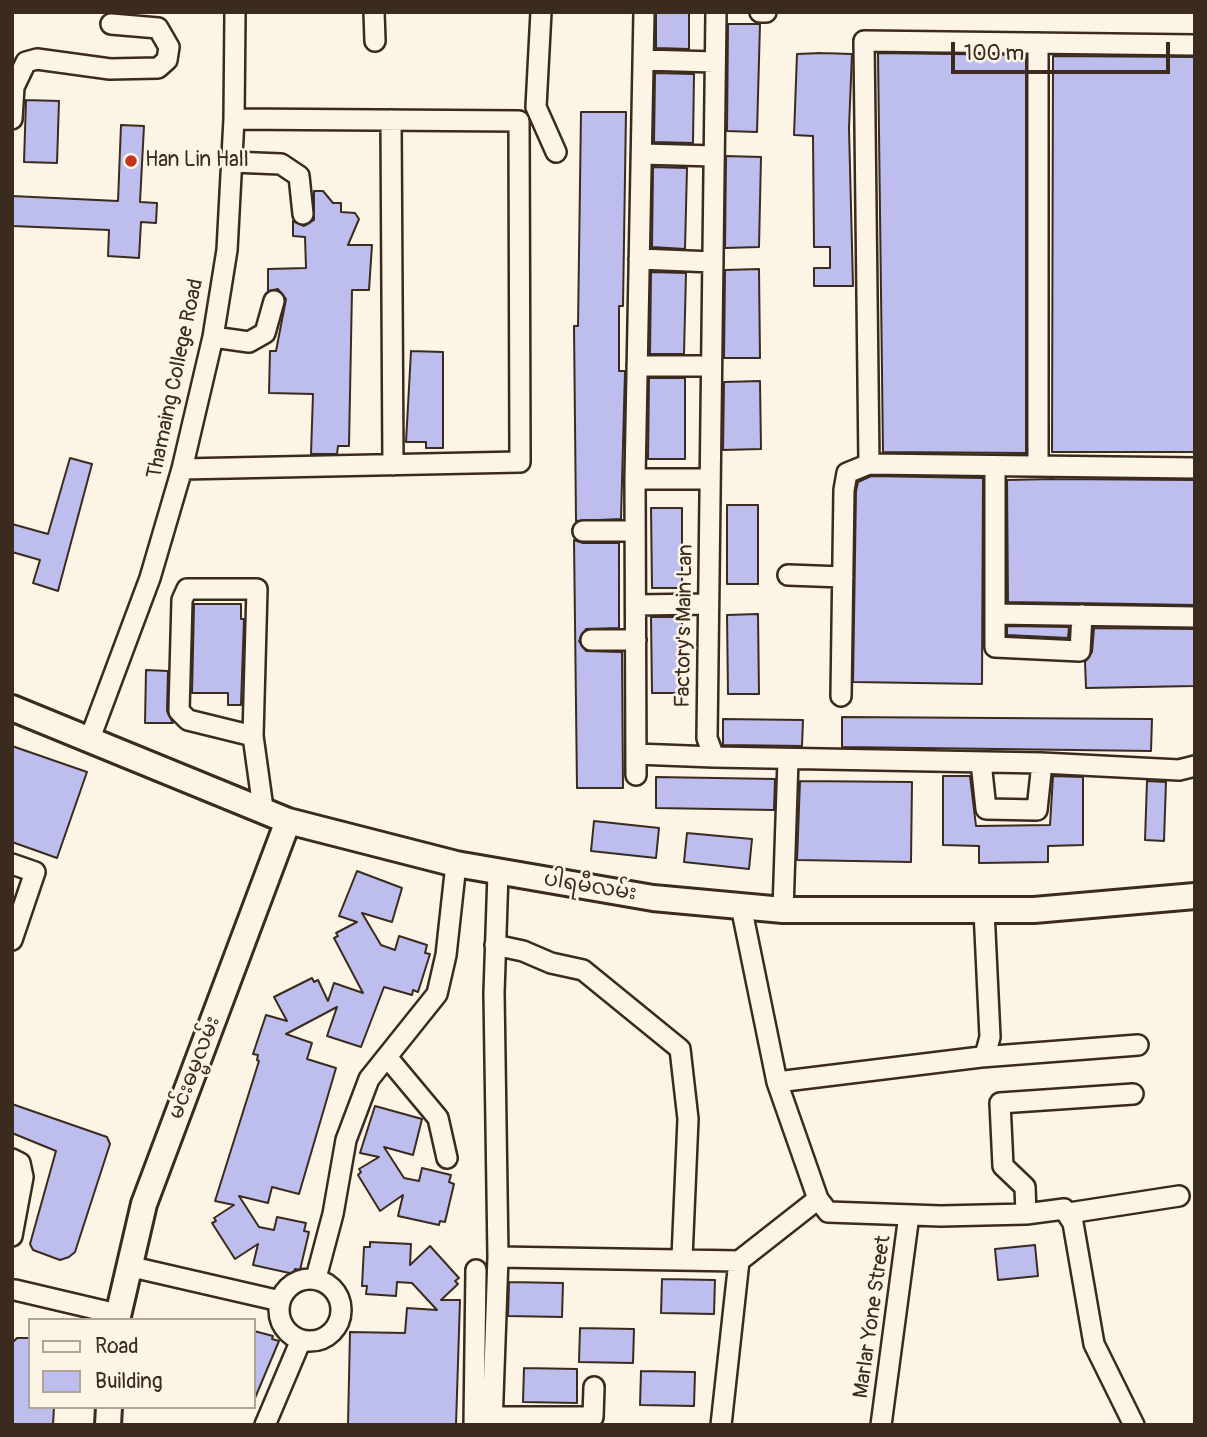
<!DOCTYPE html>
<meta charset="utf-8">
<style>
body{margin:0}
#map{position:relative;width:1207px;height:1437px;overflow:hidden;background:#fcf5e5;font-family:Pangolin,sans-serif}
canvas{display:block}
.frame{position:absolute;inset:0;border:14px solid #3b2a1e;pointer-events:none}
.legend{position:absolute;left:28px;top:1318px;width:228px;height:91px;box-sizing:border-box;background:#fcf5e5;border:2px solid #afa495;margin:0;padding:9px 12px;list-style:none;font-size:21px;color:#3b2a1e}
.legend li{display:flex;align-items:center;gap:14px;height:35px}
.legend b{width:35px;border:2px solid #afa495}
.scale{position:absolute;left:951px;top:42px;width:219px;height:32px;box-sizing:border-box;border:4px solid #3b2a1e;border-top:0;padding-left:9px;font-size:21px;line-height:24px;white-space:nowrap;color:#3b2a1e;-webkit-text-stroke:5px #fcf5e5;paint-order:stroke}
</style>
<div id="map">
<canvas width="1207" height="1437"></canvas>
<div class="frame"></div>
<ul class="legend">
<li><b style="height:9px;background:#fcf5e5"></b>Road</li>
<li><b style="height:19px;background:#bdbdee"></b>Building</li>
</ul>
<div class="scale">100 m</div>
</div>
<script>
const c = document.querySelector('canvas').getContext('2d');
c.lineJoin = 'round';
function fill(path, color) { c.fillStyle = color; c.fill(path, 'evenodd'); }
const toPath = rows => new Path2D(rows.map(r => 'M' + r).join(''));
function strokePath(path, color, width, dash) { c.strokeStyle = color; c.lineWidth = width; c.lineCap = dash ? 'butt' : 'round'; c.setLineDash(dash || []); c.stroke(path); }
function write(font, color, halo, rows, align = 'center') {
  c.font = font + ' Pangolin,"Noto Sans Myanmar",sans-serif'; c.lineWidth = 5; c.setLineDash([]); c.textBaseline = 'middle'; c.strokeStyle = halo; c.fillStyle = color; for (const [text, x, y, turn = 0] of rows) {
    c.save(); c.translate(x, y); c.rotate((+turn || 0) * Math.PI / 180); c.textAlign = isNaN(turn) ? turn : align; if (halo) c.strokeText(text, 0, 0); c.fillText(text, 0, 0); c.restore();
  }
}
const building = toPath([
 [656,12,689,12,689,49,656,48,656,12],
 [728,24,760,24,757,132,727,131,728,24],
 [821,53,852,54,849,128,853,286,814,286,814,268,830,268,830,247,814,247,813,136,794,135,797,54,821,53],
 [878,53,1026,55,1026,453,883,452,878,53],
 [1053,56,1195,57,1195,452,1052,452,1053,56],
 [655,73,694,74,693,143,654,142,655,73],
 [26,100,59,101,57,163,24,162,26,100],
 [581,112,626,112,623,306,619,306,619,371,625,371,621,519,576,521,574,326,578,326,581,112],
 [121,125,144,126,140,202,157,203,156,223,141,222,139,258,108,256,109,230,12,226,12,196,118,201,121,125],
 [726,156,761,157,759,247,725,248,726,156],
 [653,167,687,168,685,249,652,247,653,167],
 [314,191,323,191,333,203,341,203,341,212,355,213,359,219,348,245,372,245,369,290,352,290,349,446,338,446,337,454,311,454,313,394,269,393,270,351,276,351,286,299,278,289,268,291,268,269,306,268,305,237,293,236,293,221,304,226,314,220,314,191],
 [759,269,760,358,724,358,725,270,759,269],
 [651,272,686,273,684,354,650,354,651,272],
 [411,351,443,352,443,448,426,448,426,442,406,442,411,351],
 [649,378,685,378,685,459,648,459,649,378],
 [760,381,761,449,723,450,724,382,760,381],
 [70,458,92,464,58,591,33,583,40,560,12,552,12,524,48,534,70,458],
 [871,476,983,478,982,684,853,682,856,491,858,482,871,476],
 [1054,479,1195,480,1195,605,1008,602,1007,480,1054,479],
 [727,505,758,505,758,584,727,584,727,505],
 [651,508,682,508,682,588,652,588,651,508],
 [574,540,583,543,619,543,619,628,586,629,579,641,586,651,622,652,623,788,577,788,574,540],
 [194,604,241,604,241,619,244,619,241,705,228,705,228,693,192,693,194,604],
 [758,614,759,694,728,694,727,615,758,614],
 [651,617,682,617,682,693,652,693,651,617],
 [1007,626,1069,627,1068,638,1007,635,1007,626],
 [1094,628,1195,629,1195,686,1086,688,1085,662,1092,652,1094,628],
 [146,670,168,671,167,711,173,723,145,723,146,670],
 [842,717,1152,719,1151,751,842,747,842,717],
 [723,719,803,720,802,746,723,745,723,719],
 [12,746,87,772,57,858,12,842,12,746],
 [943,776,970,776,976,826,1050,825,1053,776,1083,777,1083,845,1048,846,1048,862,979,863,979,846,943,845,943,776],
 [656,777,775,779,774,810,656,808,656,777],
 [800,781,912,782,911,862,797,860,800,781],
 [1147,781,1166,782,1164,841,1145,840,1147,781],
 [594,821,659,828,656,858,591,851,594,821],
 [687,833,752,839,749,869,684,862,687,833],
 [357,871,402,888,392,922,362,913,381,945,395,950,399,936,427,945,425,953,430,954,418,992,413,990,412,995,384,987,361,1047,327,1036,337,1007,286,1034,312,1043,307,1059,336,1068,299,1194,272,1187,268,1203,239,1196,259,1227,274,1230,277,1217,306,1223,304,1231,309,1232,300,1270,295,1269,294,1274,253,1265,258,1244,235,1259,212,1223,216,1221,214,1218,234,1205,215,1201,259,1061,257,1060,258,1055,253,1054,266,1015,287,1021,274,997,312,978,314,982,318,980,328,1001,334,983,363,993,334,938,338,936,336,933,357,922,339,916,357,871],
 [12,1104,107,1137,110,1144,75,1252,69,1257,60,1260,33,1250,30,1244,56,1151,12,1133,12,1104],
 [375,1106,422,1119,413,1155,384,1147,404,1178,419,1181,422,1168,451,1175,449,1182,454,1184,445,1222,440,1221,439,1225,398,1216,403,1195,380,1211,358,1175,361,1172,359,1169,379,1157,360,1153,375,1106],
 [370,1242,411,1244,410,1265,430,1246,459,1278,455,1281,458,1284,441,1300,460,1300,456,1425,348,1425,350,1332,405,1333,407,1308,437,1310,412,1283,397,1282,396,1296,366,1294,367,1286,362,1286,364,1247,370,1247,370,1242],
 [1035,1245,1038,1276,998,1280,995,1249,1035,1245],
 [662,1279,715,1280,714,1314,661,1313,662,1279],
 [509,1282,563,1283,562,1317,508,1316,509,1282],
 [580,1328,634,1329,633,1363,579,1362,580,1328],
 [254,1331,273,1336,272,1339,279,1341,255,1398,254,1331],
 [17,1338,30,1338,30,1407,54,1407,53,1425,12,1425,12,1343,17,1338],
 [524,1368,577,1369,577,1403,523,1402,524,1368],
 [641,1371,695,1372,694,1406,640,1405,641,1371]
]);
const minor = toPath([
 [374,12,375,41],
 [541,12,536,107,556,152],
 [716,12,707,738,714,757,1042,763,1179,770,1195,766],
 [760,12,766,12],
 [1195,45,864,41,869,464,1195,468],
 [643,60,715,62],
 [12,119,14,87,26,62,37,59,110,69,158,68,167,60,169,47,158,28,111,24],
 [391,120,393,465],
 [642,154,714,156],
 [232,162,281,164,299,176,303,214],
 [639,259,713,262],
 [213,337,249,342,265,333,274,301],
 [637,366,711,366],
 [995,466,995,647,1080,651,1082,615],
 [1038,466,1038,43],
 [182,469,520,462,519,121,234,119],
 [635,479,710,479],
 [583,531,635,531],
 [788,575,843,577],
 [636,605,708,604],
 [995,614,1195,617],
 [591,640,636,640],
 [841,696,844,490,847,473,869,464],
 [253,736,188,720,179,711,182,600,187,589,257,589,253,736,263,808],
 [89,741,150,578,182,469,213,337,227,250,234,119,235,12],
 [636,754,714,757],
 [981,762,986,809,1037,810,1042,763],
 [636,775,635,479,644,12],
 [12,864,35,872,12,940],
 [741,906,777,1082,818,1199,828,1212,941,1216,1026,1214,1064,1209,1073,1223,1094,1344,1134,1425],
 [783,910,788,760],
 [495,945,523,951,551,963,583,970,680,1049,688,1119,682,1258],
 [387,1057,438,1118,447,1158],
 [981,1057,1138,1045],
 [777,1082,981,1057,986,1052,990,1037,984,910],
 [12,1159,20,1163,23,1177,12,1236],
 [1069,1213,1179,1196],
 [1026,1214,1025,1187,1003,1166,1000,1103,1133,1094],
 [498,1257,739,1261,818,1199],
 [128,1266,280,1301],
 [316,1278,333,1214,346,1140,369,1079,437,994,446,955,456,864],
 '279 1310a31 31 0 1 1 62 0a31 31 0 1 1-62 0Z',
 [15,1290,117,1314],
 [492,1417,593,1417,594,1387],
 [265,1425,301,1340],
 [474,1425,476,1270],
 [492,1425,498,1257,494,993,498,873],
 [721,1425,739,1261],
 [881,1425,909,1215]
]);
const major = toPath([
 [12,708,288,821,456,864,653,898,783,910,1034,910,1195,896],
 [117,1320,144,1204,288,821],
 [108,1425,109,1407]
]);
const markers = [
 [131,161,7,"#c8321e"]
];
const poiNames = [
 ["Han Lin Hall",145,161]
];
const streetNames = [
 ["Thamaing College Road",176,379,-78],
 ["Factory's Main Lan",685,626,-89],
 ["ပါရမီလမ်း",590,887,9],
 ["မင်းဓမ္မလမ်း",195,1068,-69],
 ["Marlar Yone Street",873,1317,-82]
];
fill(building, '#bdbdee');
strokePath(building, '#3b2a1e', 2);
strokePath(minor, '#3b2a1e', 24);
strokePath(major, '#3b2a1e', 30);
strokePath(minor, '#fcf5e5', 19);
strokePath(major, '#fcf5e5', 24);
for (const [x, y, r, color] of markers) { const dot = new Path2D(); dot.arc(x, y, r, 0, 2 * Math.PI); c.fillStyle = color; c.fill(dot); strokePath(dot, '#fcf5e5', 2.5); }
write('21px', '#3b2a1e', '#fcf5e5', poiNames, 'left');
write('21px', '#3b2a1e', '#fcf5e5', streetNames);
</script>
